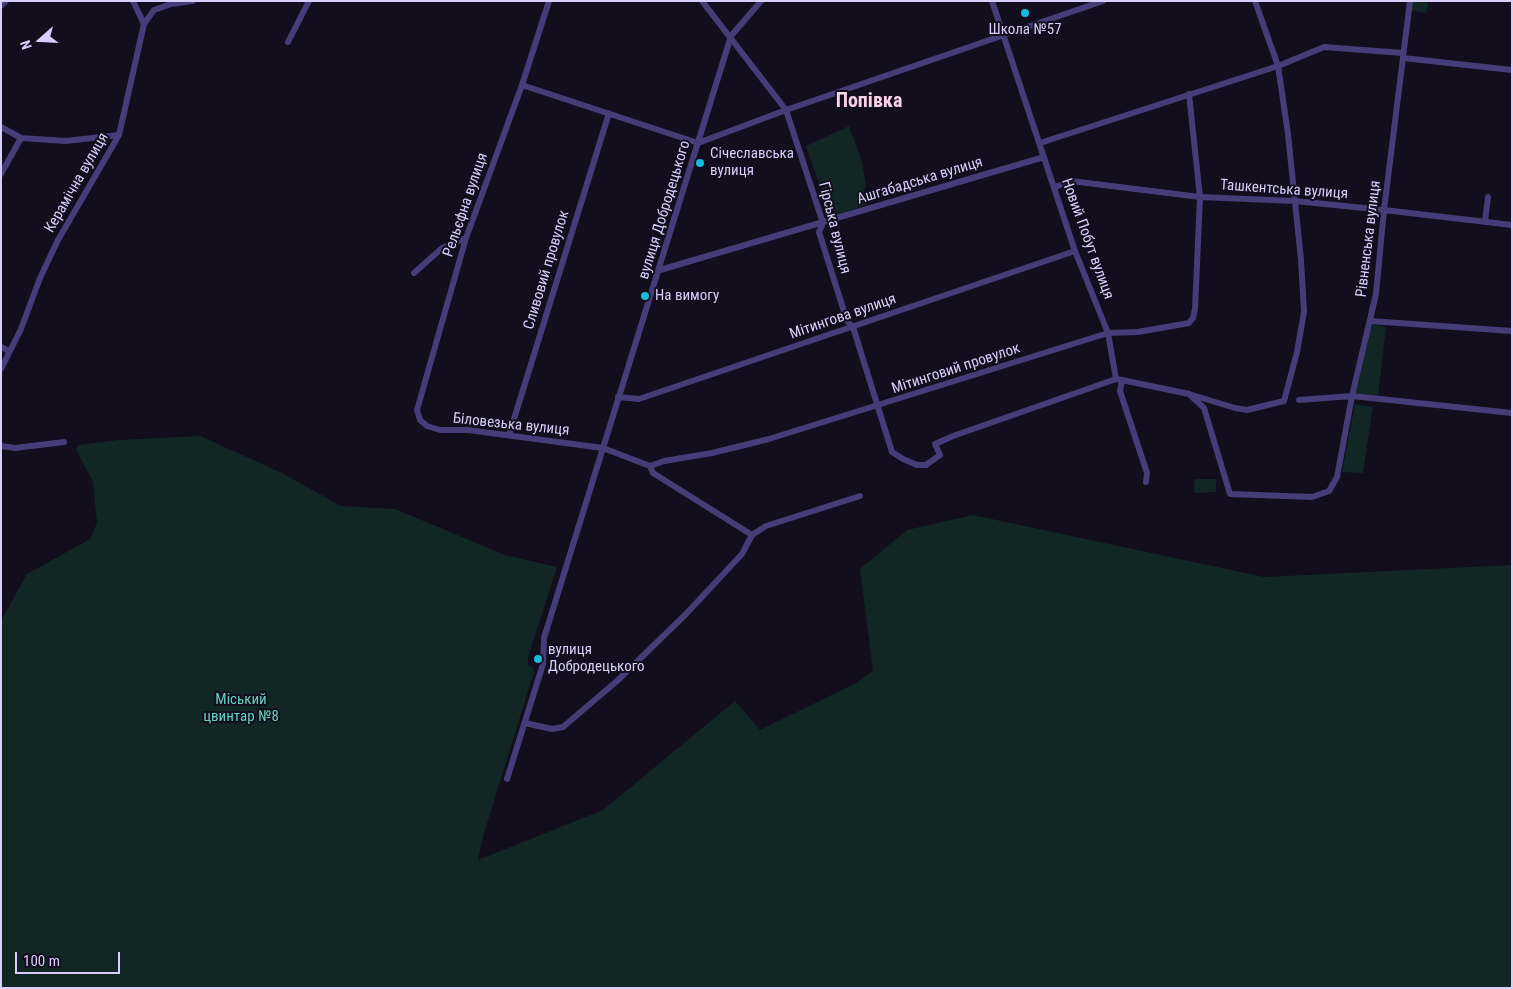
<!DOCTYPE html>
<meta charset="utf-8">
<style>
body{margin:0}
#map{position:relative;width:1513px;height:989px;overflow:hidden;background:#120e1d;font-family:"Roboto Condensed",sans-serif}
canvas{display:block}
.frame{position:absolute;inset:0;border:2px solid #d7cffa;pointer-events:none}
.north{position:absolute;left:15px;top:15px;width:50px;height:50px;-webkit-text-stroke:4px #120e1d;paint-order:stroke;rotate:251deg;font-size:14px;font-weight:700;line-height:20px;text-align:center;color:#d7cffa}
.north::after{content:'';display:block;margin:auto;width:18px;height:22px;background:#d7cffa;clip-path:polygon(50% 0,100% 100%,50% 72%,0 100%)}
.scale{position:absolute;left:15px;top:952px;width:105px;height:22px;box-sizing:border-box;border:2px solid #d7cffa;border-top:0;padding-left:6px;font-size:15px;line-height:18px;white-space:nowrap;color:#d7cffa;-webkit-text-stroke:4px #120e1d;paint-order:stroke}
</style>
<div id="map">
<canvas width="1513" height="989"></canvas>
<div class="frame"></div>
<div class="north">N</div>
<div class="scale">100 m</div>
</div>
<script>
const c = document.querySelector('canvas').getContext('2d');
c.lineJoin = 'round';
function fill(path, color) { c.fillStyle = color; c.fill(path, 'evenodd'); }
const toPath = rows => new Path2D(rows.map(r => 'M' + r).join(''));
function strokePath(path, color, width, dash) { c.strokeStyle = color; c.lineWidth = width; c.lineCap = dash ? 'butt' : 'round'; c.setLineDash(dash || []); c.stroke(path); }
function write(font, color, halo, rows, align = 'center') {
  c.font = font + ' "Roboto Condensed",sans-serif'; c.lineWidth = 4; c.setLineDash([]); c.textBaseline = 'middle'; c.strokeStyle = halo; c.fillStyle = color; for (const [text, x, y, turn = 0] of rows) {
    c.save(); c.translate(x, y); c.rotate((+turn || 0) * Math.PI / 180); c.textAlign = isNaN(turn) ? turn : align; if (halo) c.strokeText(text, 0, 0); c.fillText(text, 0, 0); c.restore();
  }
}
const green = toPath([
 [1412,1,1428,1,1427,13,1411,11],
 [849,126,862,161,866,187,863,189,868,204,835,216,830,214,806,146],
 [1372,324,1386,327,1378,396,1356,393],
 [1355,404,1373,407,1363,473,1342,472],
 [200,436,282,473,341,506,395,509,505,555,557,567,528,657,528,665,533,667,534,672,484,833,478,860,603,810,735,701,760,730,856,683,873,671,860,569,907,530,973,515,1264,577,1512,565,1512,988,1,988,1,621,27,574,90,539,97,523,93,482,76,449,79,445,119,440],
 [1194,479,1216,479,1216,492,1195,493]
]);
const minor = toPath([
 [549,1,522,85,466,238,417,410,420,420,427,426,440,430,468,430,603,448,650,466,664,461,712,453,769,439,1108,333,1138,332,1189,323,1193,318,1195,309,1200,197,1189,94],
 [702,1,786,110,823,223,819,232,847,321,853,327,892,452,903,459,917,465,926,465,940,455,935,444,953,436,1116,379],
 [992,1,1075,251,1108,333,1116,379,1122,380,1120,391,1147,473,1146,482],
 [1,6,6,1],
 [144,24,154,10,171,4,193,1],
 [288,42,309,1],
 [1403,58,1512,70],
 [522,85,698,143,786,110,1103,1],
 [1,127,21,138],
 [1040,143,1278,66,1324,47,1403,53],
 [1,174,21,138,66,141,119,135],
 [1055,187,1071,181,1200,197,1295,201,1384,210,1512,225],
 [1485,222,1488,197],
 [660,270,1044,157],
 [414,273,442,248,466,238],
 [1370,321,1512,331],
 [1,347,9,351],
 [1,369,21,329,40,278,58,240,119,135,144,24,133,1],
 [1122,380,1189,394,1235,408,1247,410,1284,401,1297,352,1304,312,1301,260,1288,134,1278,66,1255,1],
 [1189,394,1204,408,1230,494,1312,497,1329,491,1337,477,1352,396,1376,294,1384,210,1410,1],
 [618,397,639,399,1075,251],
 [1299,400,1352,396,1512,413],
 [509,435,609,113],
 [1,446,15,448,64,442],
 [650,466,653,473,752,535],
 [525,723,552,729,563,727,617,681,686,614,742,554,752,535,766,526,860,496],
 [507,779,543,664,544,638,731,36,761,1]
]);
const markers = [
 [1025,13,5,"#16bbdf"],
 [700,163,5,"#16bbdf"],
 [645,296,5,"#16bbdf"],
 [538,659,5,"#16bbdf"]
];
const poiNames = [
 ["Школа №57",1025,30,"center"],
 ["Січеславська",710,154],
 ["вулиця",710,171],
 ["На вимогу",655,296],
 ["вулиця",548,650],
 ["Добродецького",548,667]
];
const streetNames = [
 ["Ашгабадська вулиця",920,181,-17],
 ["Керамічна вулиця",77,183,-60],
 ["Ташкентська вулиця",1284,190,4],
 ["Рельєфна вулиця",466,205,-71],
 ["вулиця Добродецького",665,210,-73],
 ["Гірська вулиця",834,228,76],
 ["Новий Побут вулиця",1087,239,70],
 ["Рівненська вулиця",1369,239,-83],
 ["Сливовий провулок",547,270,-73],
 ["Мітингова вулиця",843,317,-19],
 ["Мітинговий провулок",956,369,-18],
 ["Біловезька вулиця",511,425,6]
];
const parkNames = [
 ["Міський",241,700],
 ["цвинтар №8",241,717]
];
const districtNames = [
 ["Попівка",869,102]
];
fill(green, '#122626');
strokePath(minor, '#443d78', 6);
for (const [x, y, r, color] of markers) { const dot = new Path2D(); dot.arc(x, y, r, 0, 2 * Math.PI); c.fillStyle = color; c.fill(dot); strokePath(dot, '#120e1d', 2); }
write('15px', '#d7cffa', '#120e1d', poiNames, 'left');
write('15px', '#d7cffa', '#120e1d', streetNames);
write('15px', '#63d2bf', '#120e1d', parkNames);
write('bold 20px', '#fad1e8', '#120e1d', districtNames);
</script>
